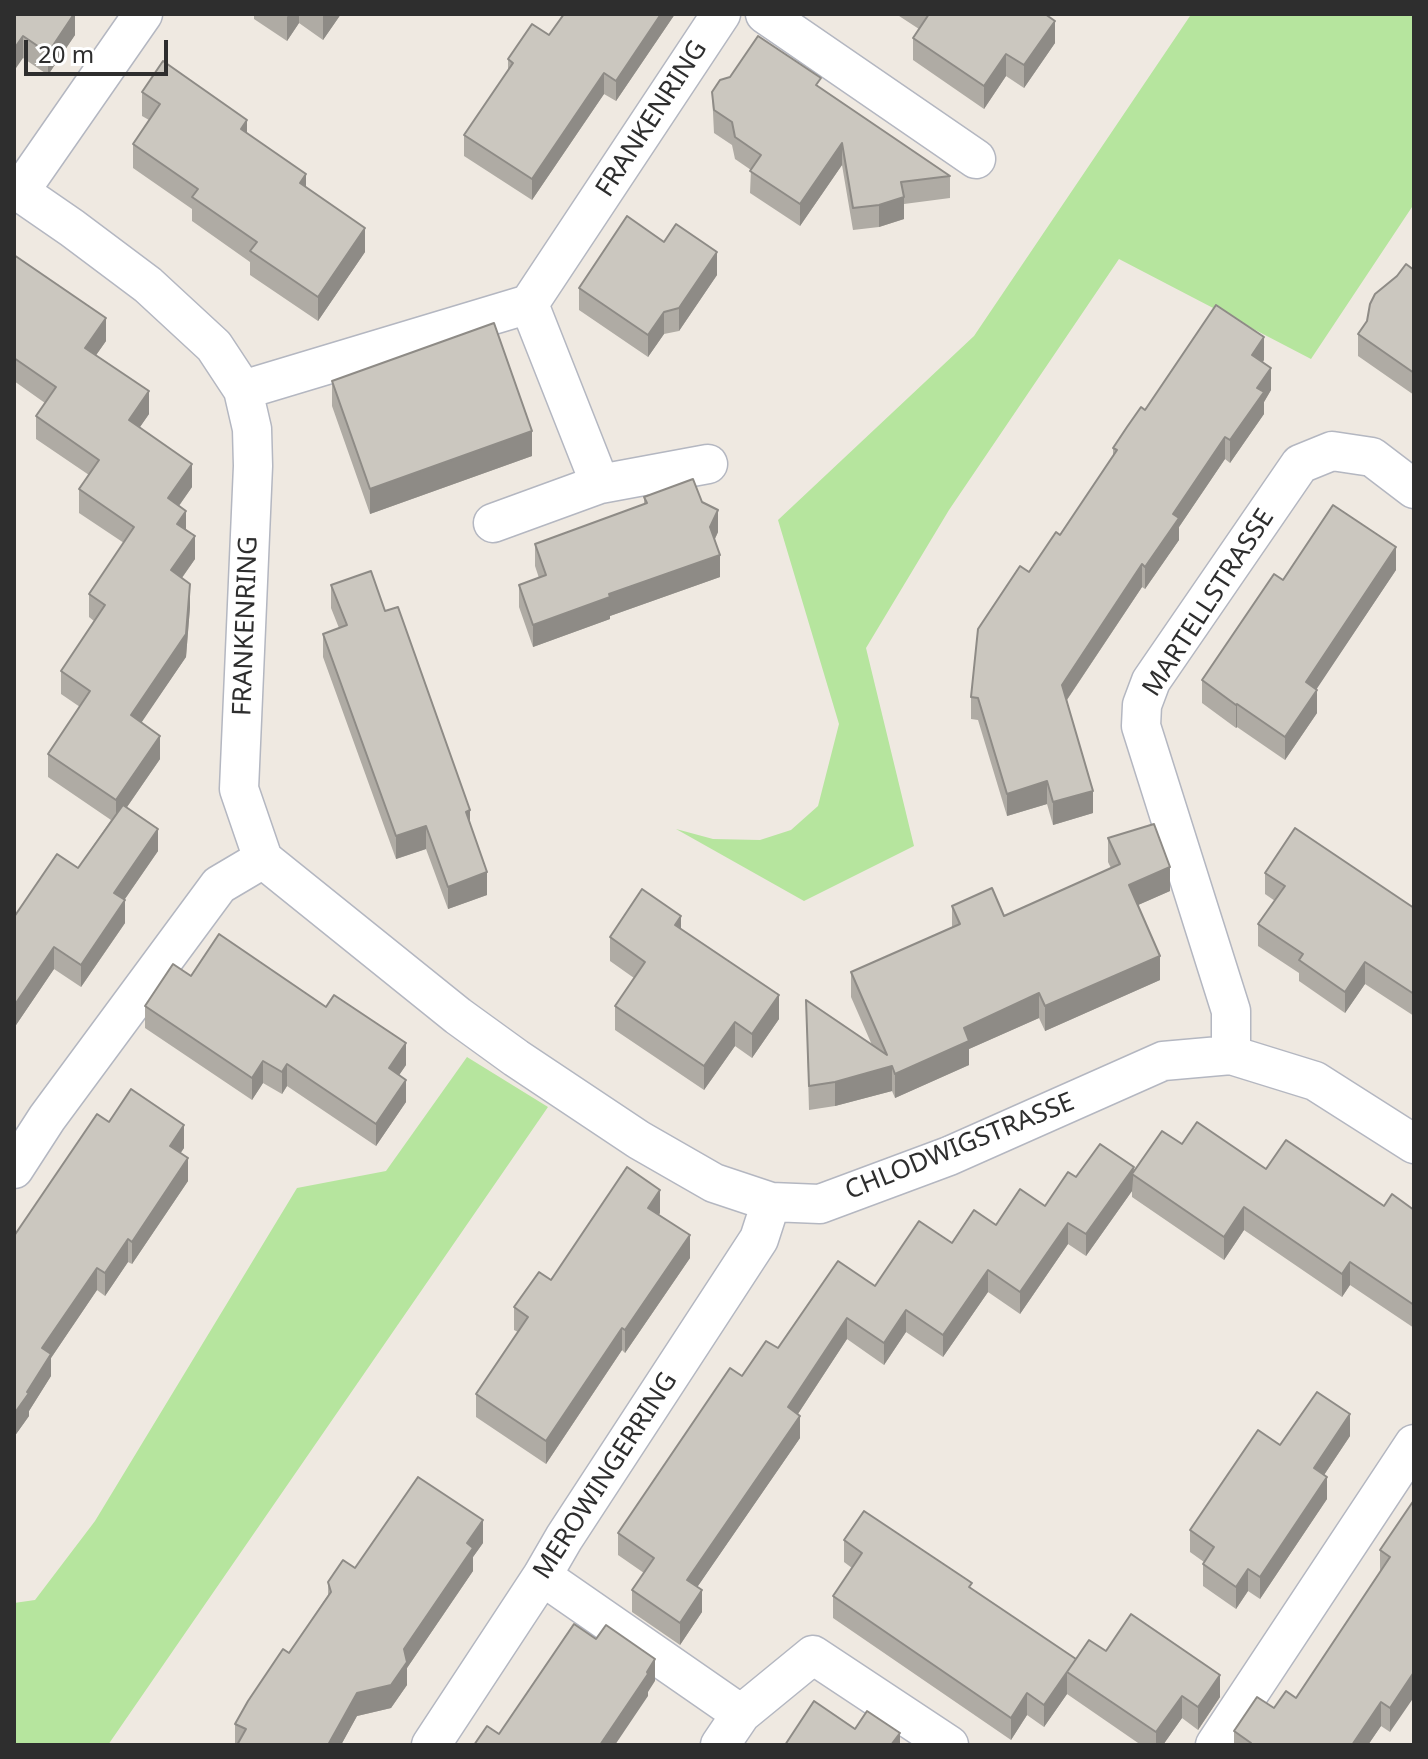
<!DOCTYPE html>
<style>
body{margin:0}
#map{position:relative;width:1428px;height:1759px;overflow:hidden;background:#efe9e1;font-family:"Noto Sans",sans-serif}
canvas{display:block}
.frame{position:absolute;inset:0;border:16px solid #2e2e2e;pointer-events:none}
.scale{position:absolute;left:24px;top:40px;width:144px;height:36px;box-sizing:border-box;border:4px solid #2e2e2e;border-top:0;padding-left:10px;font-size:24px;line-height:28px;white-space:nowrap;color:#2e2e2e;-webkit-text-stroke:6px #fff;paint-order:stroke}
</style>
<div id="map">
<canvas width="1428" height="1759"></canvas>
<div class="frame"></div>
<div class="scale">20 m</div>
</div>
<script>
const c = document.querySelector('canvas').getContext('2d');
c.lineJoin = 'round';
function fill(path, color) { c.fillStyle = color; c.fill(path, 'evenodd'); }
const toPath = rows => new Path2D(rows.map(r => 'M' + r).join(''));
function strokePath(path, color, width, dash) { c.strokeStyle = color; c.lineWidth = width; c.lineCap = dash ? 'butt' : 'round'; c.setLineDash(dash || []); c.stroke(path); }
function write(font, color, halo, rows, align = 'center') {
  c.font = font + ' "Noto Sans",sans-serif'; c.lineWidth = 7; c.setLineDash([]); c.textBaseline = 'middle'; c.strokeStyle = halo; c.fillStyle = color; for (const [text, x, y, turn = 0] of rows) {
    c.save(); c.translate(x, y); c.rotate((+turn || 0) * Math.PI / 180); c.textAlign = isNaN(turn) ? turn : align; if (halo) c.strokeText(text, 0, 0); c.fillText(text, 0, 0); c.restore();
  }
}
const green = toPath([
 [1188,14,1414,14,1414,204,1311,359,1119,259,949,510,866,648,914,846,804,901,676,829,713,839,760,840,791,830,818,806,839,724,778,520,974,336,1190,16],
 [467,1057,548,1107,108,1745,14,1745,14,1603,35,1600,95,1521,297,1188,386,1171]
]);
const street = toPath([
 [765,14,976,159],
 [14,188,72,228,148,285,214,346,243,390,252,429,253,466,239,789,263,859,458,1016,516,1058,639,1140,714,1183,771,1202,820,1204,949,1156,1163,1061,1231,1055,1315,1081,1414,1144],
 [20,191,143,14],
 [243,390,529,304,721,14],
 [600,484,708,464],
 [493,523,600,484,529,304],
 [1231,1055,1231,1011,1141,726,1142,705,1151,681,1300,464,1332,451,1372,457,1414,489],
 [14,1169,47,1118,219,885,263,859],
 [542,1576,741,1714,813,1655,949,1745],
 [431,1745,542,1576,564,1538,759,1239,771,1202],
 [720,1745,741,1714],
 [1215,1745,1414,1444]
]);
const wall = toPath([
 [14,14,75,14,75,35,48,75,23,58],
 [254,14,341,14,323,40,299,23,287,41,254,19],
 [675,14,616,101,604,94,532,200,464,156,464,135,508,70,508,59,549,35],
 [896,14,1045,14,1055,43,1024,88,1006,76,984,109,913,60,913,38,919,29],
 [821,88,950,176,950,198,904,204,904,219,879,227,853,230,842,165,800,226,750,193,751,170,735,159,732,145,714,133,712,92],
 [142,92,247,133,306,187,365,252,318,321,250,275,250,262,192,221,192,209,133,168,133,144,149,120,142,116],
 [664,242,717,275,679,331,664,334,648,357,579,310,579,288],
 [14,255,106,341,96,355,149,414,139,428,192,487,179,506,195,559,182,578,190,607,186,657,141,722,160,759,127,807,158,851,124,900,125,923,81,987,54,969,14,1028,78,868,111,820,48,777,48,754,80,707,61,694,61,671,94,621,89,617,89,594,124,543,79,513,79,489,89,475,36,439,36,416,45,403,14,381],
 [1414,270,1414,395,1358,356,1358,334],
 [1264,360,1263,362,1271,390,1264,402,1264,414,1230,463,1225,459,1179,527,1179,540,1145,589,1142,587,1067,700,1093,813,1053,825,1047,804,1007,816,978,720,971,719,971,697,1029,572,1060,535,1113,456,1113,448],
 [332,381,532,456,370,514,332,406],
 [644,497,702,502,718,532,715,539,720,577,610,616,610,619,533,647,519,607,519,585,539,578,535,566,535,544,644,504],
 [1396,570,1316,689,1317,713,1285,760,1237,727,1236,728,1202,703,1202,680,1283,580],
 [331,585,385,611,470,824,487,895,448,909,426,849,396,859,323,657,323,634,339,628,331,608],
 [1108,838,1170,891,1138,905,1160,980,1045,1031,1039,1018,969,1049,969,1065,895,1098,892,1091,835,1106,809,1110,806,1000,872,1045,851,997,851,972,952,927,952,906,1004,916,1111,868,1108,862],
 [1265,873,1414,908,1414,1016,1365,984,1345,1013,1299,981,1299,973,1258,946,1258,924,1275,901,1265,894],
 [681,929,779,1019,752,1058,735,1046,704,1090,615,1030,615,1006,634,978,610,961,610,937],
 [191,976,406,1065,399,1075,406,1102,376,1146,287,1086,282,1094,263,1083,252,1100,145,1028,145,1006],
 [1414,1036,1414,1060,1413,1059],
 [109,1122,184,1148,180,1153,188,1181,132,1264,128,1262,105,1296,97,1290,51,1358,51,1376,29,1411,29,1416,14,1437],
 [1182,1144,1384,1206,1414,1210,1414,1328,1350,1285,1342,1297,1244,1230,1224,1260,1132,1197,1132,1191,1086,1256,1068,1244,1020,1314,988,1292,943,1357,906,1332,884,1365,847,1339,798,1414,800,1438,697,1587,702,1612,680,1645,632,1612,632,1590,644,1573,618,1555,618,1533,742,1376,778,1348,875,1286,952,1243,1045,1206,1076,1177,1134,1173],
 [660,1213,659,1215,690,1258,625,1353,622,1350,546,1464,476,1417,476,1394,518,1332,514,1330,514,1307,551,1280],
 [1350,1436,1324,1475,1327,1499,1260,1599,1248,1591,1236,1609,1203,1586,1203,1564,1204,1562,1190,1552,1190,1530,1280,1445],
 [1414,1500,1390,1732,1381,1726,1368,1745,1234,1745,1234,1731,1274,1708,1296,1698,1380,1572,1380,1550],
 [844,1540,972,1589,1076,1659,1106,1651,1220,1697,1198,1730,1182,1718,1163,1745,1141,1745,1067,1694,1044,1727,1027,1715,1011,1740,833,1618,833,1596,852,1568,844,1562],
 [483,1543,473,1557,473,1571,407,1668,407,1685,391,1708,357,1716,341,1745,235,1745,235,1724,289,1653,328,1595,328,1582,355,1568]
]);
const shadedWall = toPath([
 [74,14,75,14,75,35,48,75,48,53],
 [289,14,299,14,299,23,287,41,287,17],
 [324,14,341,14,323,40,323,16],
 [661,14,675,14,616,101,616,81],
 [1055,21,1055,43,1024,88,1024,65],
 [23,36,23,58,14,71,14,49],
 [1006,54,1006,76,984,109,984,86],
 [604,73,604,94,532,200,532,179],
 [247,120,247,144,241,129],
 [842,143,842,165,800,226,800,204],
 [306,174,306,198,300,183],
 [904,197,904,219,879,227,879,205],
 [365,228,365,252,318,321,318,297],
 [717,252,717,275,679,331,679,308],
 [664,312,664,334,648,357,648,335],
 [106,318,106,341,85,371,85,348],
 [1264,337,1264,360,1252,377,1252,355],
 [1271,368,1271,390,1264,402,1264,414,1230,463,1230,440,1257,388],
 [149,391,149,414,129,443,129,420],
 [532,431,532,456,370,514,370,489],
 [1225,437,1225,459,1179,527,1179,540,1145,589,1145,567,1173,514],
 [192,464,192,487,168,521,168,498],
 [718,510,718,532,710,549,710,527],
 [186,511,186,534,177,524],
 [195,536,195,559,171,593,171,570],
 [1396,547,1396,570,1306,705,1306,682],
 [720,555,720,577,610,616,610,619,533,647,533,625,609,594],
 [1142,564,1142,587,1062,707,1062,685],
 [190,584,190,607,186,657,131,738,131,715],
 [1317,690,1317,713,1285,760,1285,737],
 [1237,704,1237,727,1236,728,1236,705],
 [160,736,160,759,116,823,116,800],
 [1047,781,1047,804,1007,816,1007,794],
 [1093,791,1093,813,1053,825,1053,802],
 [470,810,470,833,466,812],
 [426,826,426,849,396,859,396,836],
 [158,829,158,851,114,915,114,893],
 [1170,867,1170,891,1129,909,1129,885],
 [487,872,487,895,448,909,448,887],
 [125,900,125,923,81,987,81,965],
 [681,916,681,940,675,925],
 [54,947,54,969,14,1028,14,1006],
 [1160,956,1160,980,1045,1031,1045,1006],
 [1365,962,1365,984,1345,1013,1345,992],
 [1039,993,1039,1018,969,1049,969,1065,895,1098,895,1074,964,1028],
 [779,995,779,1019,752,1058,752,1034],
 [735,1022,735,1046,704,1090,704,1066],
 [406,1043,406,1065,389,1090,389,1068],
 [263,1061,263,1083,252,1100,252,1078],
 [287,1064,287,1086,282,1094,282,1072],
 [892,1066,892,1091,835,1106,835,1082],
 [406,1080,406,1102,376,1146,376,1124],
 [184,1125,184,1148,170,1169,170,1146],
 [188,1158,188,1181,132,1264,132,1242],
 [1134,1167,1132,1191,1086,1256,1086,1234],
 [660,1190,660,1213,648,1230,648,1208],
 [1244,1207,1244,1230,1224,1260,1224,1237],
 [1068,1223,1068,1244,1020,1314,1020,1292],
 [690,1235,690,1258,625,1353,625,1330],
 [128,1239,128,1262,105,1296,105,1273],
 [1350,1262,1350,1285,1342,1297,1342,1274],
 [97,1268,97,1290,51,1358,51,1376,29,1411,29,1416,14,1437,14,1414,27,1392,42,1348],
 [988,1270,988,1292,943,1357,943,1335],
 [906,1310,906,1332,884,1365,884,1343],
 [847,1318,847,1339,788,1429,788,1407],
 [622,1328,622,1350,546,1464,546,1441],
 [1350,1414,1350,1436,1314,1490,1314,1468],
 [800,1416,800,1438,687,1602,687,1580],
 [1327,1477,1327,1499,1260,1599,1260,1577],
 [483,1520,483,1543,473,1557,473,1571,407,1668,407,1685,391,1708,357,1716,341,1745,328,1745,357,1693,404,1649,467,1543],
 [1248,1569,1248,1591,1236,1609,1236,1587],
 [702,1590,702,1612,680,1645,680,1623],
 [655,1659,655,1681,648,1692,648,1696,615,1745,600,1745],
 [1067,1672,1067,1694,1044,1727,1044,1705],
 [1414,1672,1414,1697,1390,1732,1390,1708],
 [1220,1675,1220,1697,1198,1730,1198,1707],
 [1027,1693,1027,1715,1011,1740,1011,1718],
 [1182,1696,1182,1718,1163,1745,1156,1745,1156,1732],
 [1381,1702,1381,1726,1368,1745,1352,1745],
 [900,1733,900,1745,891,1745]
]);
const building = toPath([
 [14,14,74,14,48,53,23,36,14,49,14,14],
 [564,14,661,14,616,81,604,73,532,179,464,135,513,63,508,59,532,24,549,35,564,14],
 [929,14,1045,14,1055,21,1024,65,1006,54,984,86,913,38,929,14],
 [758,36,821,78,816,85,950,176,901,182,904,197,879,205,853,208,842,143,800,204,750,171,761,155,735,137,732,122,714,110,712,92,720,80,730,77,758,36],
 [163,61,247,120,241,129,306,174,300,183,365,228,318,297,250,251,257,242,192,197,198,189,133,144,160,104,142,92,163,61],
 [627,216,664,242,676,224,717,252,679,308,664,312,648,335,579,288,627,216],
 [14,255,106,318,85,348,149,391,129,420,192,464,168,498,186,511,177,524,195,536,171,570,190,584,186,634,131,715,160,736,116,800,48,754,90,691,61,671,105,605,89,594,134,527,79,489,99,460,36,416,56,387,14,358,14,255],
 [1406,264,1414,270,1414,373,1358,334,1367,321,1370,304,1375,294,1397,276,1406,264],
 [1216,305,1264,337,1252,355,1271,368,1257,388,1264,392,1230,440,1225,437,1173,514,1179,518,1145,567,1142,564,1062,685,1093,791,1053,802,1047,781,1007,794,978,698,971,697,978,629,1020,566,1029,572,1056,532,1060,535,1117,450,1113,448,1127,427,1141,407,1145,410,1216,305],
 [494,323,532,431,370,489,332,381,494,323],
 [693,479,702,502,718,510,710,527,720,555,609,594,610,597,533,625,519,585,546,575,535,544,647,503,644,497,693,479],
 [1333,505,1396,547,1306,682,1317,690,1285,737,1237,704,1236,705,1202,680,1274,574,1283,580,1333,505],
 [371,571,385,611,398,607,470,810,466,812,487,872,448,887,426,826,396,836,323,634,347,625,331,585,371,571],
 [123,805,158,829,114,893,125,900,81,965,54,947,14,1006,14,917,57,854,78,868,123,805],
 [1154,824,1170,867,1129,885,1160,956,1045,1006,1039,993,964,1028,969,1041,895,1074,892,1066,835,1082,809,1086,806,1000,887,1055,851,972,960,924,952,906,992,888,1004,916,1120,864,1108,838,1154,824],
 [1295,828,1414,908,1414,994,1365,962,1345,992,1299,960,1303,954,1258,924,1285,886,1265,873,1295,828],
 [642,889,681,916,675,925,779,995,752,1034,735,1022,704,1066,615,1006,645,962,610,937,642,889],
 [219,934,326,1007,334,995,406,1043,389,1068,406,1080,376,1124,287,1064,282,1072,263,1061,252,1078,145,1006,173,964,191,976,219,934],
 [131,1089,184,1125,170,1146,188,1158,132,1242,128,1239,105,1273,97,1268,42,1348,51,1354,27,1392,29,1393,14,1414,14,1236,97,1114,109,1122,131,1089],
 [1197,1122,1266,1169,1286,1140,1384,1206,1392,1194,1414,1210,1414,1305,1350,1262,1342,1274,1244,1207,1224,1237,1132,1174,1162,1131,1182,1144,1197,1122],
 [1100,1144,1134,1167,1086,1234,1068,1223,1020,1292,988,1270,943,1335,906,1310,884,1343,847,1318,788,1407,800,1416,687,1580,702,1590,680,1623,632,1590,654,1558,618,1533,730,1368,742,1376,766,1341,778,1348,838,1261,875,1286,919,1221,952,1243,974,1210,996,1225,1020,1189,1045,1206,1068,1172,1076,1177,1100,1144],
 [627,1167,660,1190,648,1208,690,1235,625,1330,622,1328,546,1441,476,1394,528,1317,514,1307,539,1272,551,1280,627,1167],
 [1317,1392,1350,1414,1314,1468,1327,1477,1260,1577,1248,1569,1236,1587,1203,1564,1214,1547,1190,1530,1258,1430,1280,1445,1317,1392],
 [418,1477,483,1520,467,1543,473,1548,404,1649,407,1662,391,1685,357,1693,328,1745,237,1745,246,1729,235,1724,248,1701,283,1649,289,1653,331,1592,328,1582,343,1560,355,1568,418,1477],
 [1414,1500,1414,1672,1390,1708,1381,1702,1352,1745,1250,1745,1251,1743,1234,1731,1257,1697,1274,1708,1286,1691,1296,1698,1390,1557,1380,1550,1414,1500],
 [864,1511,972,1583,969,1587,1076,1659,1044,1705,1027,1693,1011,1718,833,1596,862,1553,844,1540,864,1511],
 [1131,1614,1220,1675,1198,1707,1182,1696,1156,1732,1067,1672,1089,1640,1106,1651,1131,1614],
 [574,1624,596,1639,606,1625,655,1659,647,1672,648,1674,600,1745,474,1745,487,1726,499,1734,574,1624],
 [814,1701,855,1729,867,1711,900,1733,891,1745,785,1745,814,1701]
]);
const streetNames = [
 ["FRANKENRING",652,119,-57],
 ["MARTELLSTRASSE",1209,603,-57],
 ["FRANKENRING",246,626,-88],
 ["CHLODWIGSTRASSE",960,1147,-22],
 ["MEROWINGERRING",606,1476,-57]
];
fill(green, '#b6e59e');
strokePath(street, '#b4b7c1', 41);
strokePath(street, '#fff', 38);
fill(wall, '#afaba4');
fill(shadedWall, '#8e8b86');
fill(building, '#cbc7bf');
strokePath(building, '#8e8b86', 2);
write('26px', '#2e2e2e', '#fff', streetNames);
</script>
